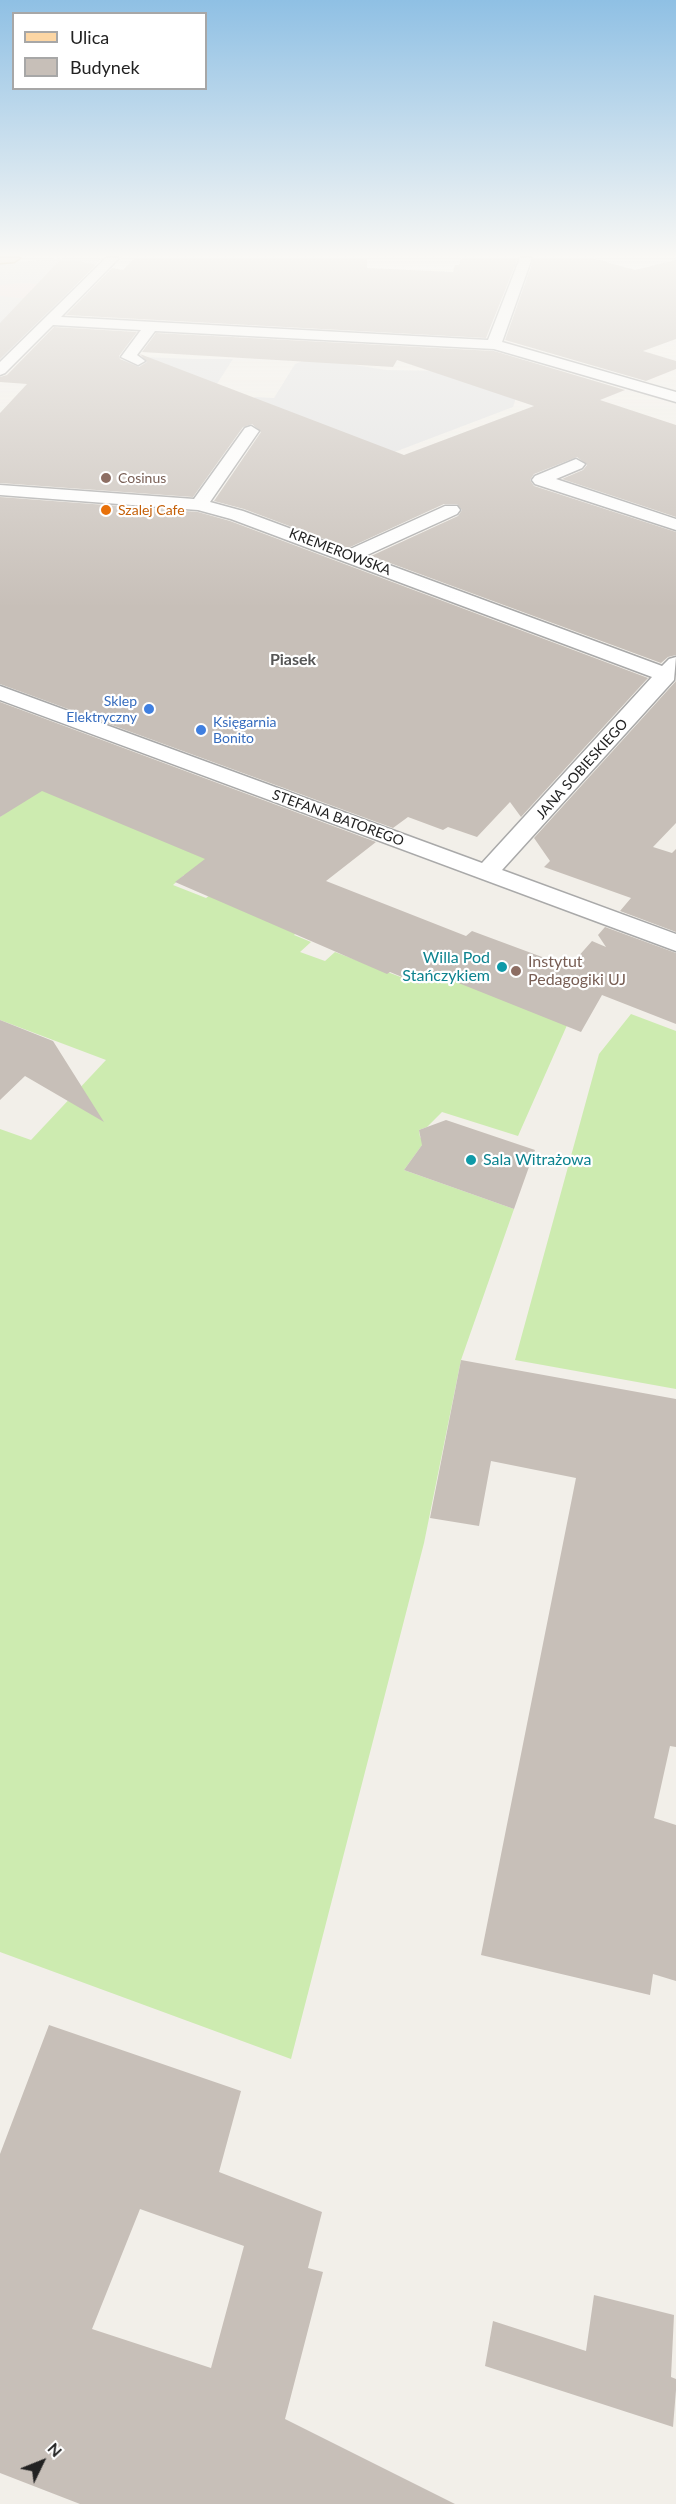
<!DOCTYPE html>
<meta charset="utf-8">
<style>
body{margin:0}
#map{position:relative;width:676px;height:2504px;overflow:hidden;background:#f2efe9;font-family:Lato,sans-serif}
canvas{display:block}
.legend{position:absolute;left:12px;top:12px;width:195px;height:78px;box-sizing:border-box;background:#fff;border:2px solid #a7a7a7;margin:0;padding:8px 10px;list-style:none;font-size:18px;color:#222}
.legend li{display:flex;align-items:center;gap:12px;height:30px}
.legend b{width:30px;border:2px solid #a7a7a7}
.north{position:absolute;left:12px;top:2432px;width:60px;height:60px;-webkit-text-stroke:4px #fff;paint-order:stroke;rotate:47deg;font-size:16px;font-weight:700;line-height:24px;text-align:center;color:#222}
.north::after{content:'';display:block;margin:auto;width:21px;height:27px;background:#222;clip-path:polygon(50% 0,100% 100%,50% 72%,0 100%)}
</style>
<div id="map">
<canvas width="676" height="2504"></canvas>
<ul class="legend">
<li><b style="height:8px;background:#fcd6a4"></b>Ulica</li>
<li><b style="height:16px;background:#c7bfb8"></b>Budynek</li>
</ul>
<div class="north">N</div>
</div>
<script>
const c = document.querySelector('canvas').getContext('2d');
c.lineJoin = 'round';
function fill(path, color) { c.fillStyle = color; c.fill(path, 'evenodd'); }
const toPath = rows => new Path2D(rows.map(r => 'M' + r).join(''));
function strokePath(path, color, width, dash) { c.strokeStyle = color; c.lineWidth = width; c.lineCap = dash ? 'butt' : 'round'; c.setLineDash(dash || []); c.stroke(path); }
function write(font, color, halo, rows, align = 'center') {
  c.font = font + ' Lato,sans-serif'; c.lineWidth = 4.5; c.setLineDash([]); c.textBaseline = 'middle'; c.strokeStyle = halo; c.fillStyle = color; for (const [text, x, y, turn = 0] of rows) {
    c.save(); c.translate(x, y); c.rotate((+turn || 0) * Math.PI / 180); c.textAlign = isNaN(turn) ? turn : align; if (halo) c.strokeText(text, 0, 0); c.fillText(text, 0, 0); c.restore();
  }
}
const residential = toPath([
 [64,258,101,258,0,367,0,264]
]);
const commercial = toPath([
 [22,283,60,286,46,301,0,296,0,285]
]);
const grass = toPath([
 [42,785,189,842,296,933,294,935,311,942,300,952,325,961,335,952,419,984,434,969,568,1023,518,1136,442,1112,427,1127,419,1130,420,1137,425,1141,404,1170,514,1209,461,1360,424,1543,291,2059,0,1952,0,1129,31,1140,106,1060,0,1020,0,817],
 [184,875,218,889,206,898,173,885],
 [631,1014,676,1031,676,1389,515,1360,599,1054]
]);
const parking = toPath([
 [143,357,196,359,233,359,204,404,114,362],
 [311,358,386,370,451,371,520,386,513,407,392,453,238,417,255,397,274,398,295,364]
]);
const building = toPath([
 [135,258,367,258,367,268,453,272,455,265,459,265,462,258,518,258,486,338,66,315,112,268,123,270],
 [534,258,592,258,635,270,676,260,676,339,643,351,676,361,676,369,646,381,505,340],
 [73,260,96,265,0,359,0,323,59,261],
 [54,327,137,332,119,356,120,359,139,367,147,362,140,354,404,455,534,406,397,360,393,367,142,352,156,333,494,351,625,390,600,400,676,425,676,517,562,479,583,470,587,465,577,457,534,474,530,480,534,486,676,532,676,655,668,657,661,663,371,556,458,516,462,510,457,504,444,504,348,548,244,509,214,501,261,432,252,424,243,427,193,497,0,483,0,413,27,384,0,382,0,377,7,375],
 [0,497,198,512,230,521,648,678,521,817,510,802,477,837,448,827,443,830,408,817,393,828,0,684],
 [676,681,676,823,653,847,672,853,676,849,676,932,620,911,631,898,544,867,550,861,534,838],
 [0,702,376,842,326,881,466,936,472,931,569,967,592,941,606,947,598,935,605,927,676,953,676,1024,602,995,581,1032,431,972,419,984,390,972,387,974,175,882,205,859,42,791,0,817],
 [0,1020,53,1041,104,1122,25,1076,0,1100],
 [446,1120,535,1150,514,1209,404,1170,422,1145,419,1130],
 [461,1360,676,1399,676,1747,670,1746,654,1818,676,1825,676,1981,653,1974,650,1995,481,1955,576,1478,491,1461,479,1526,430,1518],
 [49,2025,241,2091,219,2172,322,2212,308,2268,323,2272,285,2419,455,2504,80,2504,0,2473,0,2154],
 [140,2209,244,2246,211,2368,92,2329],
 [594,2295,674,2315,671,2377,676,2379,676,2390,673,2427,485,2366,493,2321,586,2351]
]);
const minor = toPath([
 [106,258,119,258,61,317,488,340,520,258,532,258,502,342,676,392,676,402,494,349,155,331,137,355,145,361,138,365,121,357,141,330,53,325,5,373,0,375,0,362,106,258],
 [251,426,259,431,210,502,243,511,348,550,445,506,457,506,460,510,457,514,365,556,662,666,669,659,676,657,674,680,502,870,676,934,676,951,0,700,0,686,482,863,652,677,231,519,198,510,0,495,0,485,194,499,245,428,251,426],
 [576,459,585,464,582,468,556,479,676,519,676,530,535,484,532,480,535,476,576,459]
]);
const major = toPath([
 [0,258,20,258,14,262,0,263,0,258]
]);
const markers = [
 [106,478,6,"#8d6e63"],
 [106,510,6,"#e8710a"],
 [149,709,6,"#3f7fe0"],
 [201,730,6,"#3f7fe0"],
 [502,967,6,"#0f9aa8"],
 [516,971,6,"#8d6e63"],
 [471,1160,6,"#0f9aa8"]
];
const farEducationnames = [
 ["Cosinus",118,478]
];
const farFoodnames = [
 ["Szalej Cafe",118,510]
];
const farStreetnames = [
 ["KREMEROWSKA",340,552,21],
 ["JANA SOBIESKIEGO",582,769,-48],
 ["STEFANA BATOREGO",338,818,20]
];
const farShopnames = [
 ["Sklep",137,701],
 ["Elektryczny",137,717],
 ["Księgarnia",213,722,"left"],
 ["Bonito",213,738,"left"]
];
const farQuarternames = [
 ["Piasek",293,660]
];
const cultureNames = [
 ["Willa Pod",490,958],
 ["Stańczykiem",490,976],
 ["Sala Witrażowa",483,1160,"left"]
];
const educationNames = [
 ["Instytut",528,962],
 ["Pedagogiki UJ",528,980]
];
fill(residential, '#e0dfdf');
fill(commercial, '#f2dad9');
fill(grass, '#cdebb0');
fill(parking, '#e2e2e2');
fill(building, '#c7bfb8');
strokePath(minor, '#a9a9a9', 3);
strokePath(major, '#a06b00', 3);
fill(minor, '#fff');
fill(major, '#fcd6a4');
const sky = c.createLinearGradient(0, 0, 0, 608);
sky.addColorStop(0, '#8fc0e4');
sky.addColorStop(0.42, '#f9f8f5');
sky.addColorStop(1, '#f9f8f500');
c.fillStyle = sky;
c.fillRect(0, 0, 676, 608);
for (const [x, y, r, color] of markers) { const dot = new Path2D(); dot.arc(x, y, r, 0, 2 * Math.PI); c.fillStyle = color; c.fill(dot); strokePath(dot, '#fff', 2); }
write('14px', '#785e54', '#fff', farEducationnames, 'left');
write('14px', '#c56008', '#fff', farFoodnames, 'left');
write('14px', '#222', '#fff', farStreetnames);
write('14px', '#366cbe', '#fff', farShopnames, 'right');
write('bold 16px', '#555', '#fff', farQuarternames);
write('16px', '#0d838f', '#fff', cultureNames, 'right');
write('16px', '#785e54', '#fff', educationNames, 'left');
</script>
